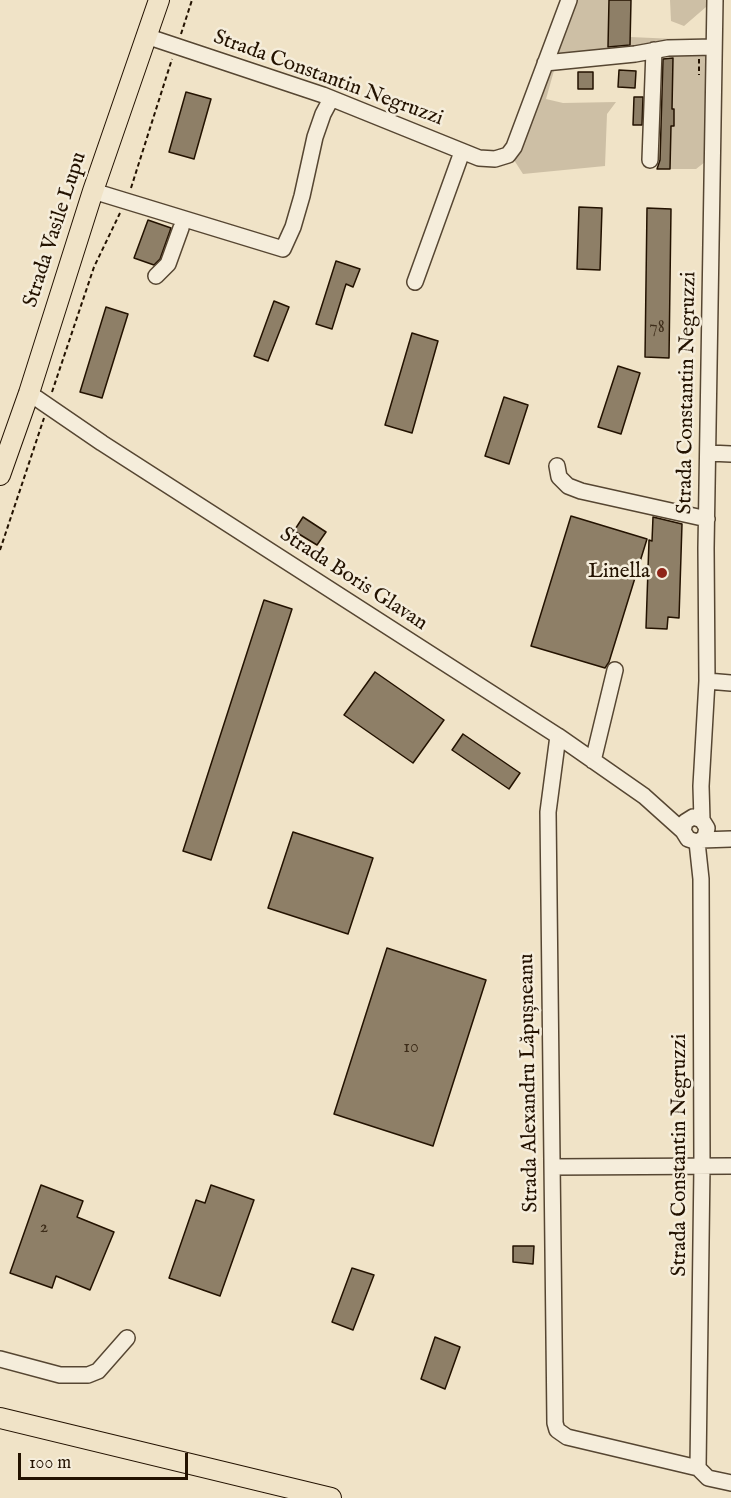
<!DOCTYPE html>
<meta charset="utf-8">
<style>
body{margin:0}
#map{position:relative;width:731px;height:1498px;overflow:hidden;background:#f0e3c7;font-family:"IM FELL English",serif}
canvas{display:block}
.scale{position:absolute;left:18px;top:1453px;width:170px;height:27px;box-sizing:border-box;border:3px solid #231200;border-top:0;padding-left:8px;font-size:18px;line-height:21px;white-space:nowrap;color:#231200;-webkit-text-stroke:4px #f5eddb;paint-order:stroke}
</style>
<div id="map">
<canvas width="731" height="1498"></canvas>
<div class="scale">100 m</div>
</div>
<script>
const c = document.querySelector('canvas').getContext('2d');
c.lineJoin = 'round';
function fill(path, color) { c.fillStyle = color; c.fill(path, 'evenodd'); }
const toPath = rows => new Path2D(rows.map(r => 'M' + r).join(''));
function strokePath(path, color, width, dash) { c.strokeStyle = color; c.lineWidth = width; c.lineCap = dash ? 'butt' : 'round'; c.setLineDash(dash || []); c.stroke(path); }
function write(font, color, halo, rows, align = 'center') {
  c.font = font + ' "IM FELL English",serif'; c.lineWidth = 5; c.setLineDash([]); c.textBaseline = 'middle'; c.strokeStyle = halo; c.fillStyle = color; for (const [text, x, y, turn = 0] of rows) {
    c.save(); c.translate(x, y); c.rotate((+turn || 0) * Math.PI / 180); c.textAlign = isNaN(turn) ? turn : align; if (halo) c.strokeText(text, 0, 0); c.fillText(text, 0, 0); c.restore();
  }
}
const green = toPath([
 [575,0,609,0,608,49,554,59],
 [670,0,708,0,708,2,706,7,684,26,671,21],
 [630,37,698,40,630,50],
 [704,52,707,57,705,162,696,169,670,169,671,126,674,126,674,110,672,109,673,53],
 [555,67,546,99,563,103,616,102,607,114,605,166,523,174,514,160,548,68]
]);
const building = toPath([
 [609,0,631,0,630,45,608,47,609,0],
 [673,58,672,109,674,109,674,126,671,126,670,169,657,169,660,160,663,59,673,58],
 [619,70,636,71,635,88,618,87,619,70],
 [578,72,593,72,593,89,578,89,578,72],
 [186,92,211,99,194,159,169,152,186,92],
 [634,97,643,97,642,125,633,125,634,97],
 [579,207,602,208,600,270,577,269,579,207],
 [647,208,671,209,669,358,645,357,647,208],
 [148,220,171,228,160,259,154,265,134,258,148,220],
 [336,261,360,269,353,287,346,284,332,329,316,324,336,261],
 [274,301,289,307,268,361,254,356,274,301],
 [106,307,128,314,102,398,80,392,106,307],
 [412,333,438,341,412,433,385,425,412,333],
 [618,366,640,373,621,434,598,427,618,366],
 [504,397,528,405,509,464,485,456,504,397],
 [571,516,647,539,609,662,605,668,531,646,571,516],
 [303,517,326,532,317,545,294,531,303,517],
 [653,517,682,524,679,618,668,617,667,629,646,628,649,540,652,541,653,517],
 [264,600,292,609,211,860,183,851,264,600],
 [375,672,444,720,413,763,344,715,375,672],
 [463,734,520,773,509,789,452,750,463,734],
 [293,832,373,858,348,934,268,908,293,832],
 [387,948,486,980,433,1146,334,1114,387,948],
 [41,1185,83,1201,77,1217,114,1232,90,1290,56,1276,52,1288,10,1273,41,1185],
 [211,1185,254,1200,220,1296,169,1278,196,1200,205,1203,211,1185],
 [513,1246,534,1246,533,1264,513,1262,513,1246],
 [352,1268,374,1275,353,1330,332,1322,352,1268],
 [435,1337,460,1347,445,1389,421,1379,435,1337]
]);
const path = toPath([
 [181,34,192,0],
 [699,59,699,75],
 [131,188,172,59],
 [52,392,94,267,120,213],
 [0,550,44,418]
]);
const minor = toPath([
 [146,36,323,95,479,158,495,159,508,155,514,147,569,0],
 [545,63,635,54,668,48,714,47],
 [650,160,654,50],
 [93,191,283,249,293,227,302,196,315,137,323,114,331,99],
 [156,276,168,264,181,228],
 [415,282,462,152],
 [29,393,102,443,558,736,644,796,683,831,688,839,697,842,701,840,705,837,707,828,702,820,693,817,685,822,683,831],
 [709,453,731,454],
 [557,466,559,477,568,486,581,491,707,519],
 [707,681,731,683],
 [558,736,548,812,555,1423,557,1430,567,1437,698,1468,708,1478,731,1483],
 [593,761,615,670],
 [702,820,701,786,707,681,706,548,715,0],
 [701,840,731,839],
 [697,842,701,879,702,1166,698,1468],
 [552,1167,731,1166],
 [0,1359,60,1375,88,1375,98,1371,127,1338]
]);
const major = toPath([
 [0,475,29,393,93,191,159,0],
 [0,1418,331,1498]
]);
const markers = [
 [662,573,6,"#8f2418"]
];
const numberNames = [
 ["78",657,328],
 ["10",411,1048],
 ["2",44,1228]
];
const streetNames = [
 ["Strada Constantin Negruzzi",328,79,20],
 ["Strada Vasile Lupu",56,230,-72],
 ["Strada Constantin Negruzzi",688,393,-89],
 ["Strada Boris Glavan",353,580,33],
 ["Strada Alexandru Lăpușneanu",530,1083,-91],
 ["Strada Constantin Negruzzi",681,1155,-90]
];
const poiNames = [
 ["Linella",650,573]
];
fill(green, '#cdbfa5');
fill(building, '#8e7f67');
strokePath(building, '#231200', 1.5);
strokePath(minor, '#564632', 18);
strokePath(major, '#231200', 22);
strokePath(path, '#231200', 2, [4.5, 3]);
strokePath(minor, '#f5eddb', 15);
strokePath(major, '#f0e3c7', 20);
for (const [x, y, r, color] of markers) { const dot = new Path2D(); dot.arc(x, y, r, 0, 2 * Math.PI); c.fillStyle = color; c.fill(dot); strokePath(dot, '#f5eddb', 2); }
write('18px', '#3e2d1a', null, numberNames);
write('21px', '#231200', '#f5eddb', streetNames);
write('21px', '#231200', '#f5eddb', poiNames, 'right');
</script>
